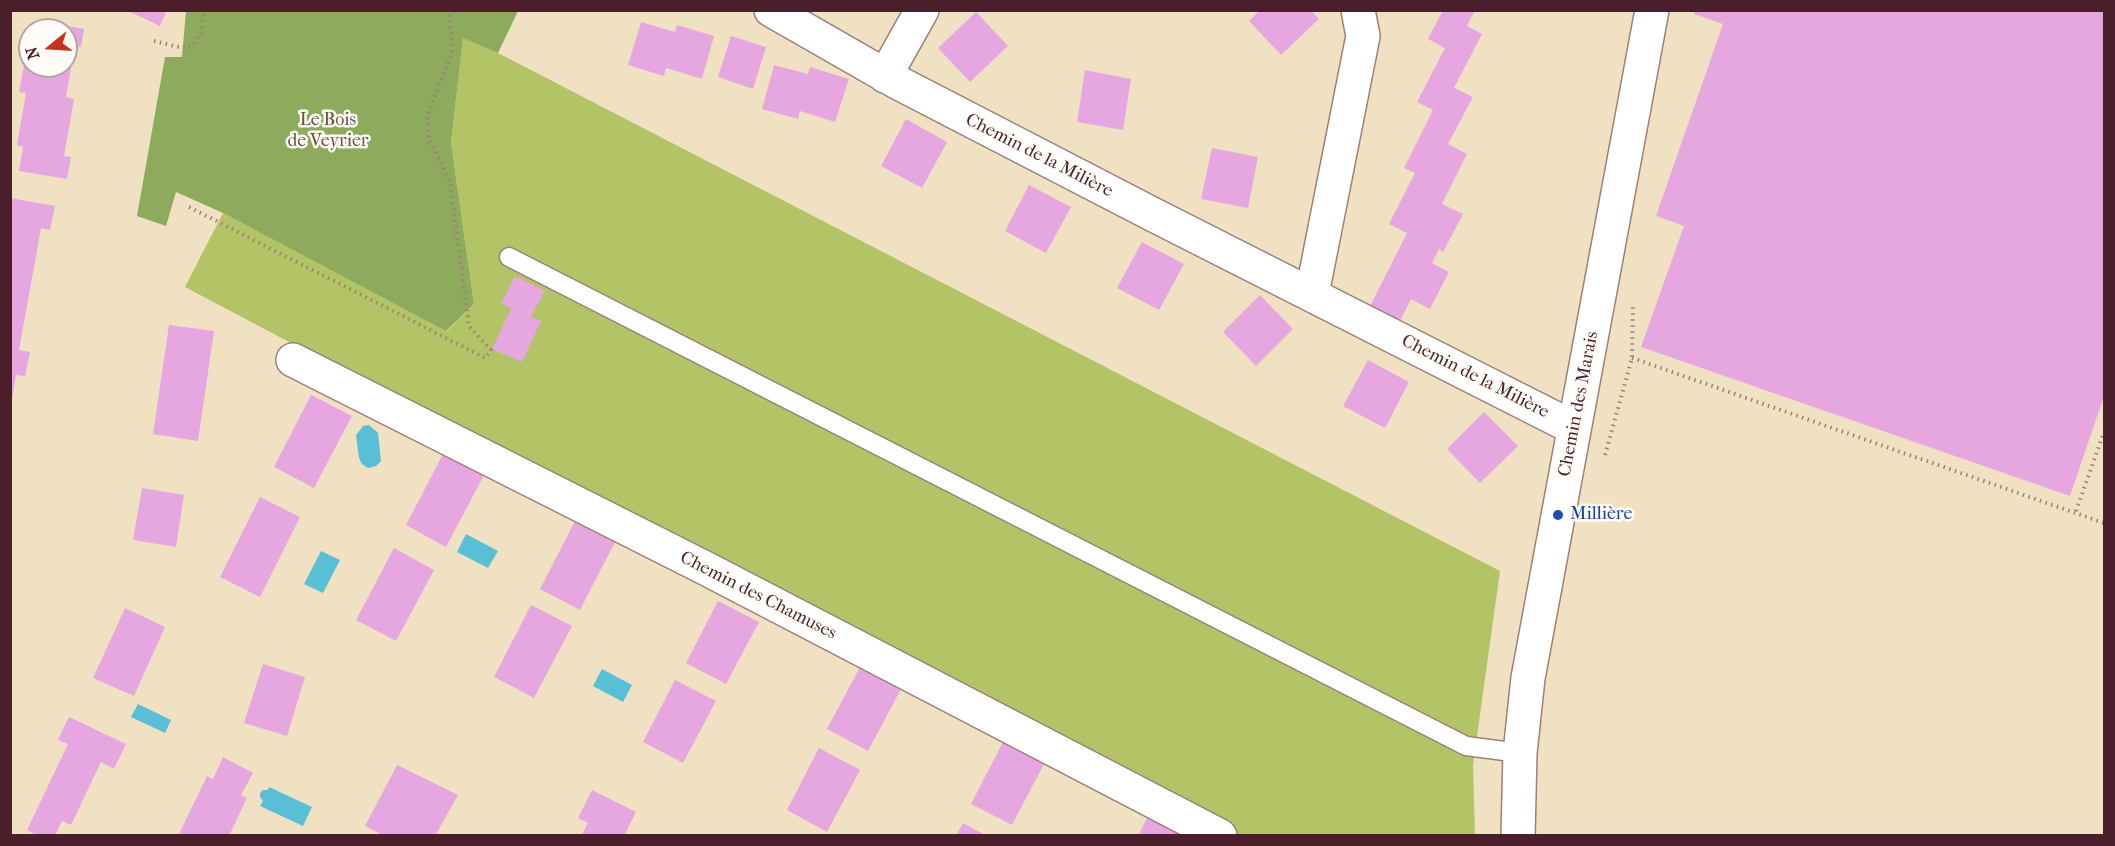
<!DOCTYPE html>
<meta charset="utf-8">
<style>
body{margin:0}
#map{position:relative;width:2115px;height:846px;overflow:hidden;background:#f0e1c3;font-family:"IM FELL French Canon",serif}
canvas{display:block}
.frame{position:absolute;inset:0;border:12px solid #4a1f2b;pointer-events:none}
.north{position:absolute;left:18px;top:18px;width:60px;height:60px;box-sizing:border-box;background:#fdfcf7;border:2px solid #b5a4a5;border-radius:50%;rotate:252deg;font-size:16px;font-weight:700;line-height:24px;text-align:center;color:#4a1f2b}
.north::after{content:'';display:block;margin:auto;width:21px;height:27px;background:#c8321e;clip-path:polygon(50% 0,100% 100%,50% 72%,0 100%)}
</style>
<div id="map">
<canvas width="2115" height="846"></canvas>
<div class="frame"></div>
<div class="north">N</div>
</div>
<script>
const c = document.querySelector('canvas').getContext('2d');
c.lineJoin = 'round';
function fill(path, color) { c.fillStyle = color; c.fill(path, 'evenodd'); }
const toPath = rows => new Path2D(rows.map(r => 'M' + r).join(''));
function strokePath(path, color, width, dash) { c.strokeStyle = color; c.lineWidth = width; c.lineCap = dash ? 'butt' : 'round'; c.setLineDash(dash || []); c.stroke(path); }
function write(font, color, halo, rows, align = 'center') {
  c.font = font + ' "IM FELL French Canon",serif'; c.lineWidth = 5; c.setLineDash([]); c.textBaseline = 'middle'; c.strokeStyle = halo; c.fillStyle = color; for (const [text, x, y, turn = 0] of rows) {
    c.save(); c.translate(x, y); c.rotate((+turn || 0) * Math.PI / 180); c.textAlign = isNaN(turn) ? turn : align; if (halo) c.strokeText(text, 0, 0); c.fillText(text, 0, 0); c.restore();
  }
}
const green = toPath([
 [463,37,498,53,1500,571,1473,765,1475,835,1222,835,185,287,223,213,447,331,474,304,451,142]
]);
const forest = toPath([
 [186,11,518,11,498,53,463,38,451,142,474,304,446,331,223,213,176,192,166,226,137,216,165,57,182,57]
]);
const water = toPath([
 [369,425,378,433,381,461,376,466,368,468,362,464,359,458,356,435,363,426],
 [466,534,498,551,488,568,457,552],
 [321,551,340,560,323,593,304,584],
 [602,669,632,685,623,702,593,686],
 [138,704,171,720,165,733,131,717],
 [269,787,312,807,303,826,260,806,263,801,260,797,260,793,263,790,268,790]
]);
const building = toPath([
 [126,10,167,10,160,26],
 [1260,10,1311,10,1319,19,1281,55,1249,21],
 [1443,10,1475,10,1467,26,1482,34,1454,88,1473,97,1448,144,1467,154,1442,204,1463,214,1443,252,1439,249,1432,263,1449,272,1430,309,1411,299,1400,321,1370,306,1407,233,1389,224,1415,173,1404,168,1433,110,1417,102,1445,48,1428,39],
 [1696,10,2104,10,2104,396,2070,496,1641,347,1684,226,1656,216,1723,24,1694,14],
 [976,12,1008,46,970,82,938,48],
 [39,21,84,29,81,47,75,46,66,97,74,99,64,156,71,157,67,179,19,171,23,147,17,145,26,93,19,92,29,38,30,66,66,66,66,30,37,30],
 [641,22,675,32,677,25,714,36,702,79,666,68,664,76,628,65],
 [731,36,766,47,753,89,718,77],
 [774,65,808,74,810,67,849,79,835,122,800,111,798,119,762,109],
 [1085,70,1131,79,1123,130,1077,122],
 [906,119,947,142,922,188,881,166],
 [1212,148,1258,157,1248,208,1201,199],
 [1029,185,1071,207,1046,253,1005,231],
 [10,198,55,206,50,230,41,228,19,350,30,352,25,376,16,375,12,400],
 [1142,242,1184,264,1159,310,1117,288],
 [515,276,545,291,531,317,541,321,522,362,492,349,511,308,501,304],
 [1260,295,1293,329,1256,366,1223,332],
 [169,325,214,331,198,441,153,434],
 [1368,360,1409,382,1385,428,1343,406],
 [311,395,352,416,314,488,274,467],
 [1484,412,1518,446,1480,483,1447,449],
 [443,454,484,475,446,547,406,525],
 [142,488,184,495,176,547,133,540],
 [260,497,300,517,260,597,220,577],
 [577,517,617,538,580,610,540,589],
 [394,548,434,570,396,641,356,620],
 [718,601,759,622,726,684,686,663],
 [531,605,572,626,534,698,494,677],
 [125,608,165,627,134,696,93,678],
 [263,664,305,677,287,736,244,723],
 [860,667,901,689,868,751,827,729],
 [675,680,716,701,683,763,643,742],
 [69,717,126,744,114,769,101,762,71,825,62,821,55,836,38,836,27,830,68,744,58,740],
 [1003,742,1044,764,1012,825,971,804],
 [819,748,860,770,827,832,787,810],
 [223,757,253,773,241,795,247,798,229,836,178,836,207,776,213,779],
 [397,765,458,795,435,836,384,836,365,826],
 [592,790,636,812,624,836,581,836,588,823,578,818],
 [1148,816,1185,836,1138,836],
 [963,823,987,836,956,836]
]);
const path = toPath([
 [154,41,183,48,192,46,201,33,204,10],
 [189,207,485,358,491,350,469,326,450,182,429,140,427,117,453,49,449,17,455,10],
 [1632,358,2104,523],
 [1605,455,1632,358,1633,304],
 [2076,511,2104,432]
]);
const service = toPath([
 [509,257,1466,746,1520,753]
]);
const minor = toPath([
 [771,10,895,81,1152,214,1574,428],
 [885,76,922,10],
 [1312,294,1363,36,1358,10],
 [293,360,707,569,1220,836]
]);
const tertiary = toPath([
 [1518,836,1520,753,1528,678,1652,10]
]);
const markers = [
 [1558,515,6,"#1a4fb4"]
];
const parkNames = [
 ["Le Bois",328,121],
 ["de Veyrier",328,142]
];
const streetNames = [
 ["Chemin de la Milière",1039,156,27],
 ["Chemin de la Milière",1475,377,27],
 ["Chemin des Marais",1579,404,-79],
 ["Chemin des Chamuses",758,596,27]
];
const transitNames = [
 ["Millière",1570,515]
];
fill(green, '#b3c467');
fill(forest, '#8eaa5c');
fill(water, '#59bfd6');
fill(building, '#e6a7e0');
strokePath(service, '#9d8077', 21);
strokePath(minor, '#9d8077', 36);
strokePath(tertiary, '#9d8077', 36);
strokePath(path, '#9d8077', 4, [1.5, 4.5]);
strokePath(service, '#fff', 18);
strokePath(minor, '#fff', 33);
strokePath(tertiary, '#fff', 33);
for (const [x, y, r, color] of markers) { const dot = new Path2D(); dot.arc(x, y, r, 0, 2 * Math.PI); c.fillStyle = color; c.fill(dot); strokePath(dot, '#fdfcf7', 2); }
write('18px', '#6a513d', '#fdfcf7', parkNames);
write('18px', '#4a1f2b', '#fdfcf7', streetNames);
write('18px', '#164399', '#fdfcf7', transitNames, 'left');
</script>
